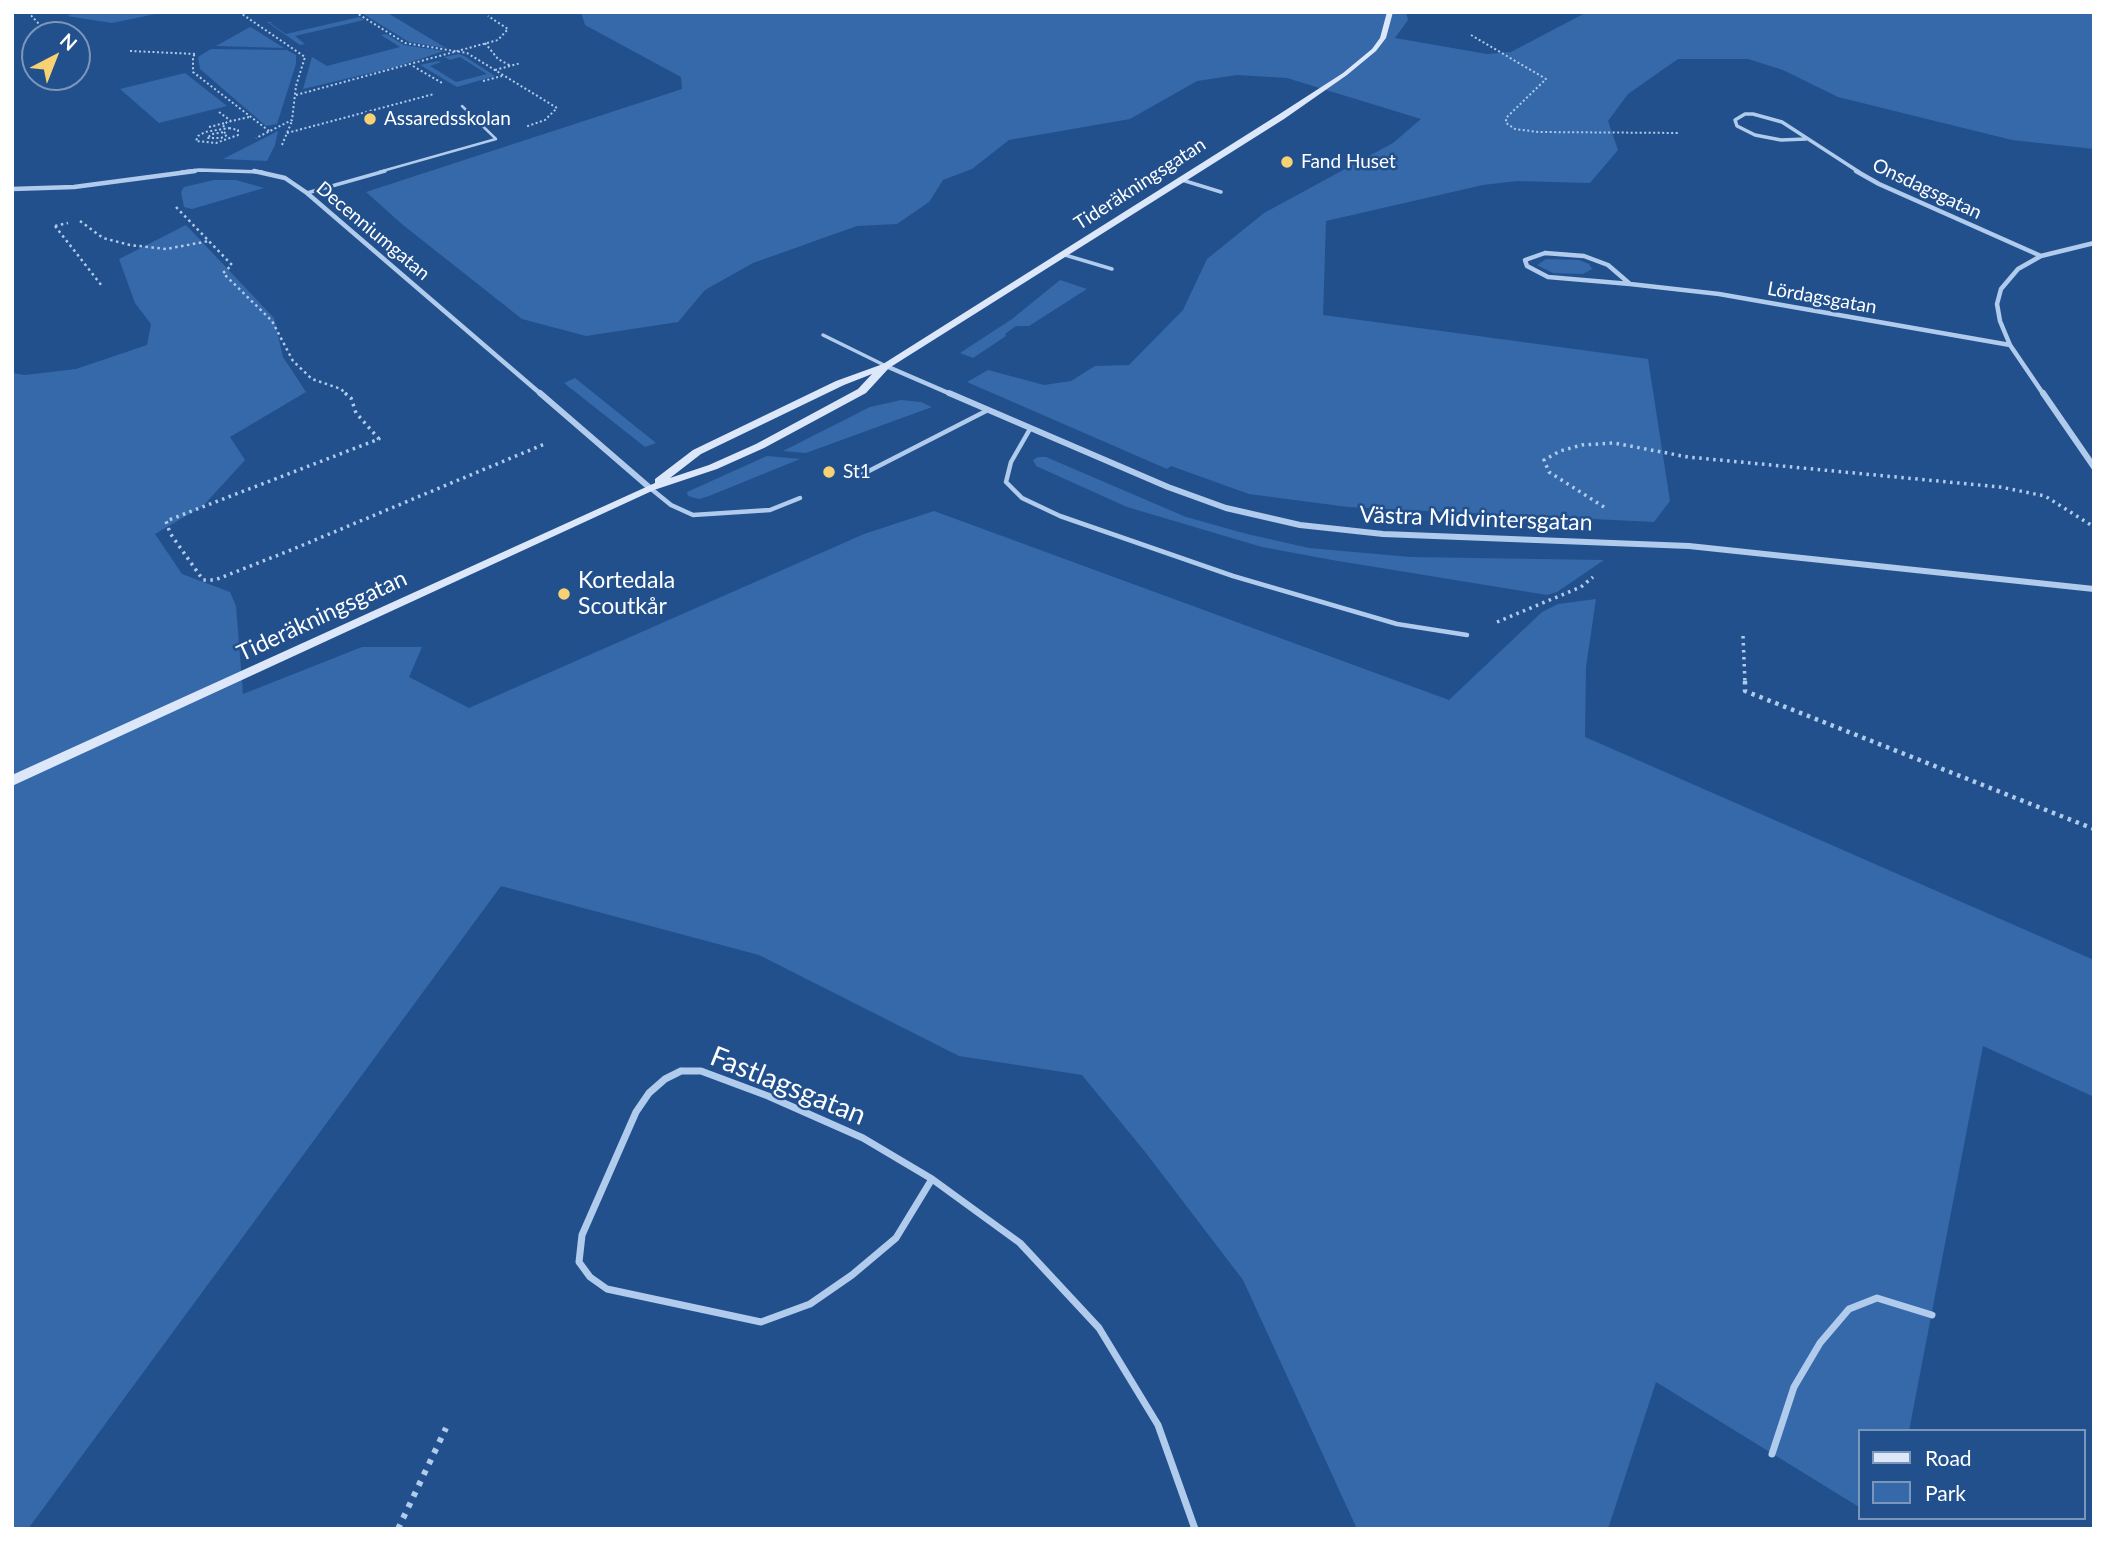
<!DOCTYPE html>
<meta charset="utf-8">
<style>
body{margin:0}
#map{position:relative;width:2106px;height:1541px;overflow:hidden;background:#22508d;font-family:Lato,sans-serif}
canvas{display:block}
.frame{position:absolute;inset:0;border:14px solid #fff;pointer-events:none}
.legend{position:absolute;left:1858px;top:1429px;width:228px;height:91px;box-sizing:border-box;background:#22508d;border:2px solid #7a96bb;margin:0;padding:9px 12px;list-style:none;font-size:21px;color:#fff}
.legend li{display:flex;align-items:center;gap:14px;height:35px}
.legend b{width:35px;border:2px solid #7a96bb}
.north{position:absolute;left:21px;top:21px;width:70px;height:70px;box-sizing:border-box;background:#22508d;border:2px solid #7a96bb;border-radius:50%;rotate:42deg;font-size:19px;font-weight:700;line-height:28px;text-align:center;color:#fff}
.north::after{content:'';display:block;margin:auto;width:24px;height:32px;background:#f8d272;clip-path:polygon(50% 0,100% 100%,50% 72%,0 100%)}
</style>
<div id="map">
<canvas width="2106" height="1541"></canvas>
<div class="frame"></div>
<ul class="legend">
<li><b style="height:9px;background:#dce8f9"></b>Road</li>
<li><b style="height:19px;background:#3569aa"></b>Park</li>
</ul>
<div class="north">N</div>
</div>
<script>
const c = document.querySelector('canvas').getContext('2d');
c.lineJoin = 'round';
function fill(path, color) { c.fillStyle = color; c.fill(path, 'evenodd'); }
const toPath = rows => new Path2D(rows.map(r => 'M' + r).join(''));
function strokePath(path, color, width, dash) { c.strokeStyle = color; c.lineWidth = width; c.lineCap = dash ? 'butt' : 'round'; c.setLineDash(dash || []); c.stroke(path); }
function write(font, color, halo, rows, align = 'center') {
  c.font = font + ' Lato,sans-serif'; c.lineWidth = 5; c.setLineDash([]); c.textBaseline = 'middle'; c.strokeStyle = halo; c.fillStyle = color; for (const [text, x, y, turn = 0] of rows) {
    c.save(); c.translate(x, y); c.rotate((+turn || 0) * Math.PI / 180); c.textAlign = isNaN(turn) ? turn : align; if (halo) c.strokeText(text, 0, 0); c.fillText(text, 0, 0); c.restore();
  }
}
const green = toPath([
 [76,12,165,12,112,23,67,16],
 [360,12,386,12,446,48,409,42],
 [581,12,1406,12,1408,20,1395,38,1487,54,1511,52,1587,12,2094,12,2094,149,2012,140,1838,97,1783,70,1748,59,1678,59,1628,94,1608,121,1618,150,1590,183,1517,181,1483,185,1326,221,1323,315,1648,359,1670,501,1654,522,1348,507,1249,494,1171,466,1167,469,967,382,988,370,1044,385,1071,381,1095,366,1129,365,1183,310,1207,259,1264,213,1393,143,1421,119,1287,78,1237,75,1197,81,1130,119,1009,140,972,169,943,180,929,202,897,224,857,226,753,263,705,290,678,322,586,336,522,319,403,225,366,192,682,89,681,77,585,25],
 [359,17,364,20,295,36,305,44,300,45,267,22,273,22,270,23,286,34],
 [250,27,254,29,284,48,216,46],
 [386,34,404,45,444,51,396,67,303,89,312,57,327,66,400,47,381,35],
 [211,49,287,50,296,55,296,64,277,124,266,126,200,69,198,57],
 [459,54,464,56,495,76,457,87,420,65,438,61,441,62,430,66,456,82,487,74,460,57,450,60,444,57],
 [185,73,227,106,159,123,120,89],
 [278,131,275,145,267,161,223,159],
 [214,180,236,180,264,188,192,209,184,207,181,192,184,187],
 [186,225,274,318,283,357,306,392,230,437,245,460,203,506,155,534,182,574,230,592,236,606,243,694,362,647,422,647,409,677,469,708,864,534,934,511,1449,700,1542,612,1558,604,1596,599,1586,667,1585,737,2094,960,2094,1097,1983,1046,1909,1431,1859,1431,1859,1507,1656,1382,1608,1529,1357,1529,1243,1280,1146,1153,1082,1075,959,1056,759,955,501,886,28,1529,12,1529,12,373,25,375,76,369,147,345,151,324,135,303,119,259],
 [1546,259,1579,260,1589,264,1592,269,1583,274,1553,273,1537,265],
 [1060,280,1087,289,1029,326,1016,326,1005,334,1006,336,973,358,960,353,1012,319],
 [575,378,656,443,645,447,564,383],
 [901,400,921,402,932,407,806,453,783,451,870,407],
 [767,456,800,459,709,496,699,499,688,496,687,492],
 [1038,457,1046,457,1186,517,1247,534,1309,548,1410,557,1604,560,1557,592,1547,595,1332,560,1262,547,1127,507,1036,466,1033,460]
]);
const pathFar4 = toPath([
 [28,12,49,35],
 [239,12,305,57,296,86,292,120,256,138],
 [355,12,405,43,467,53,557,108,545,120,525,127],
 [1471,35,1546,79,1506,118,1506,123,1515,129,1538,132,1680,133],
 [485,43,498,59,511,66],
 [130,51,196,54,193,56,193,72,269,131],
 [413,66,442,83],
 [495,70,521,63],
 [483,81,502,76],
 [296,95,498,40,508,29,488,16],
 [219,112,231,121],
 [209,127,225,123],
 [223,127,227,122,249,117],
 [229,128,238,130,238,135,216,143,196,141,198,136,205,132,229,128],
 [224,132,227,135,221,138,207,138,212,134,224,132],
 [287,133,434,94],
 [282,145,292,121]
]);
const pathFar3 = toPath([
 [176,207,232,265,223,273,272,321,293,361,312,379,341,389,347,395],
 [80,221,103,238,130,245,166,249,209,241],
 [55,226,68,223],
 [55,226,102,286]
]);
const pathFar2 = toPath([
 [345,393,351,398,356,413,379,439,166,521,170,533,203,580,215,580,291,550,547,443],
 [1604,507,1549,472,1544,460,1560,451,1582,445,1614,443,1688,457,2000,487,2045,496,2094,527],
 [1497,622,1581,587,1593,577],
 [1743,636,1745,683]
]);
const pathFar1 = toPath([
 [1745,681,1745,691,2094,829]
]);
const path = toPath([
 [398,1529,446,1428]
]);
const laneFar3 = toPath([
 [379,172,496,139,462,106]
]);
const laneFar2 = toPath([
 [1182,180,1221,192],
 [307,193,385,171],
 [1065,255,1112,269],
 [823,335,886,366]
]);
const laneFar1 = toPath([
 [1030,429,1011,462,1006,482,1022,498,1060,516,1233,576,1397,624,1467,635],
 [863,474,986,411],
 [650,488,671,505,693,515,770,510,800,498]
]);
const lane = toPath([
 [681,1071,701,1071,768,1096,863,1138,932,1179,896,1238,852,1275,810,1304,761,1322,607,1289,590,1277,579,1262,582,1235,636,1112,649,1093,665,1079,681,1071],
 [932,1179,1020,1243,1099,1328,1158,1425,1195,1529],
 [1772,1454,1794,1387,1820,1343,1849,1309,1877,1298,1932,1315]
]);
const streetFar2 = toPath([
 [1806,139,1781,140,1755,135,1737,126,1735,120,1745,114,1753,114,1782,122,1859,172],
 [182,172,199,170,262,172]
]);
const streetFar1 = toPath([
 [254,171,285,178,307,193,542,395],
 [1856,171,1879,184,2041,256],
 [12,189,74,187,195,171],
 [1545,253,1584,256,1608,265,1630,284,1548,277,1527,266,1525,260,1545,253],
 [1630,284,1719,294,2010,345],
 [886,366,953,395],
 [2044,395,2010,345,2000,321,1997,304,2001,289,2018,269,2041,256,2094,243]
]);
const street = toPath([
 [540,393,650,488],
 [949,393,1168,487,1226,508,1300,525,1383,534,1689,546,2094,589],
 [2043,393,2094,467]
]);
const secondary = toPath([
 [1387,12,1393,12,1386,38,1376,51,1347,75,1284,119,889,368,866,393,764,448,717,469,654,490,12,786,12,775,655,483,655,479,693,450,836,381,883,364,1278,115,1343,73,1372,49,1380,38,1387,12],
 [872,374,858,389,756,444,709,465,670,478,701,454,844,385,872,374]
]);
const markers = [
 [370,119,7,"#f8d272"],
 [1287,162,7,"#f8d272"],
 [829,472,7,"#f8d272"],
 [564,594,7,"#f8d272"]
];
const farPoinames = [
 ["Assaredsskolan",384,119],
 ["Fand Huset",1301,162],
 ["St1",843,472]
];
const farStreetnames = [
 ["Tideräkningsgatan",1140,184,-33],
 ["Onsdagsgatan",1927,189,25],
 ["Decenniumgatan",373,231,40],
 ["Lördagsgatan",1822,298,10]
];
const streetNames = [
 ["Västra Midvintersgatan",1476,519,2],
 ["Tideräkningsgatan",322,616,-25]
];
const poiNames = [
 ["Kortedala",578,581],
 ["Scoutkår",578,607]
];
const nearStreetnames = [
 ["Fastlagsgatan",788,1086,22]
];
fill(green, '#3569aa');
strokePath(pathFar4, '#b0cbec', 2, [2, 2.5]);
strokePath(pathFar3, '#b0cbec', 2.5, [2.5, 3.5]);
strokePath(pathFar2, '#b0cbec', 3.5, [2.5, 4.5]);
strokePath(pathFar1, '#b0cbec', 4.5, [3.5, 5]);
strokePath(path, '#b0cbec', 6, [5, 7]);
strokePath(laneFar3, '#b0cbec', 2.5);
strokePath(laneFar2, '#b0cbec', 3.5);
strokePath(laneFar1, '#b0cbec', 4.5);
strokePath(lane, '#b0cbec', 7);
strokePath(streetFar2, '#b0cbec', 3.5);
strokePath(streetFar1, '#b0cbec', 4.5);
strokePath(street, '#b0cbec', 6);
fill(secondary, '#dce8f9');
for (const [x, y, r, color] of markers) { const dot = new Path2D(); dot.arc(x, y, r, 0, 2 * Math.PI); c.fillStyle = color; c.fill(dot); strokePath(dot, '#22508d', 2.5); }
write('19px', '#fff', '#22508d', farPoinames, 'left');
write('19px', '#fff', '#22508d', farStreetnames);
write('23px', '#fff', '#22508d', streetNames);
write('23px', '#fff', '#22508d', poiNames, 'left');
write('28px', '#fff', '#22508d', nearStreetnames);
</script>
